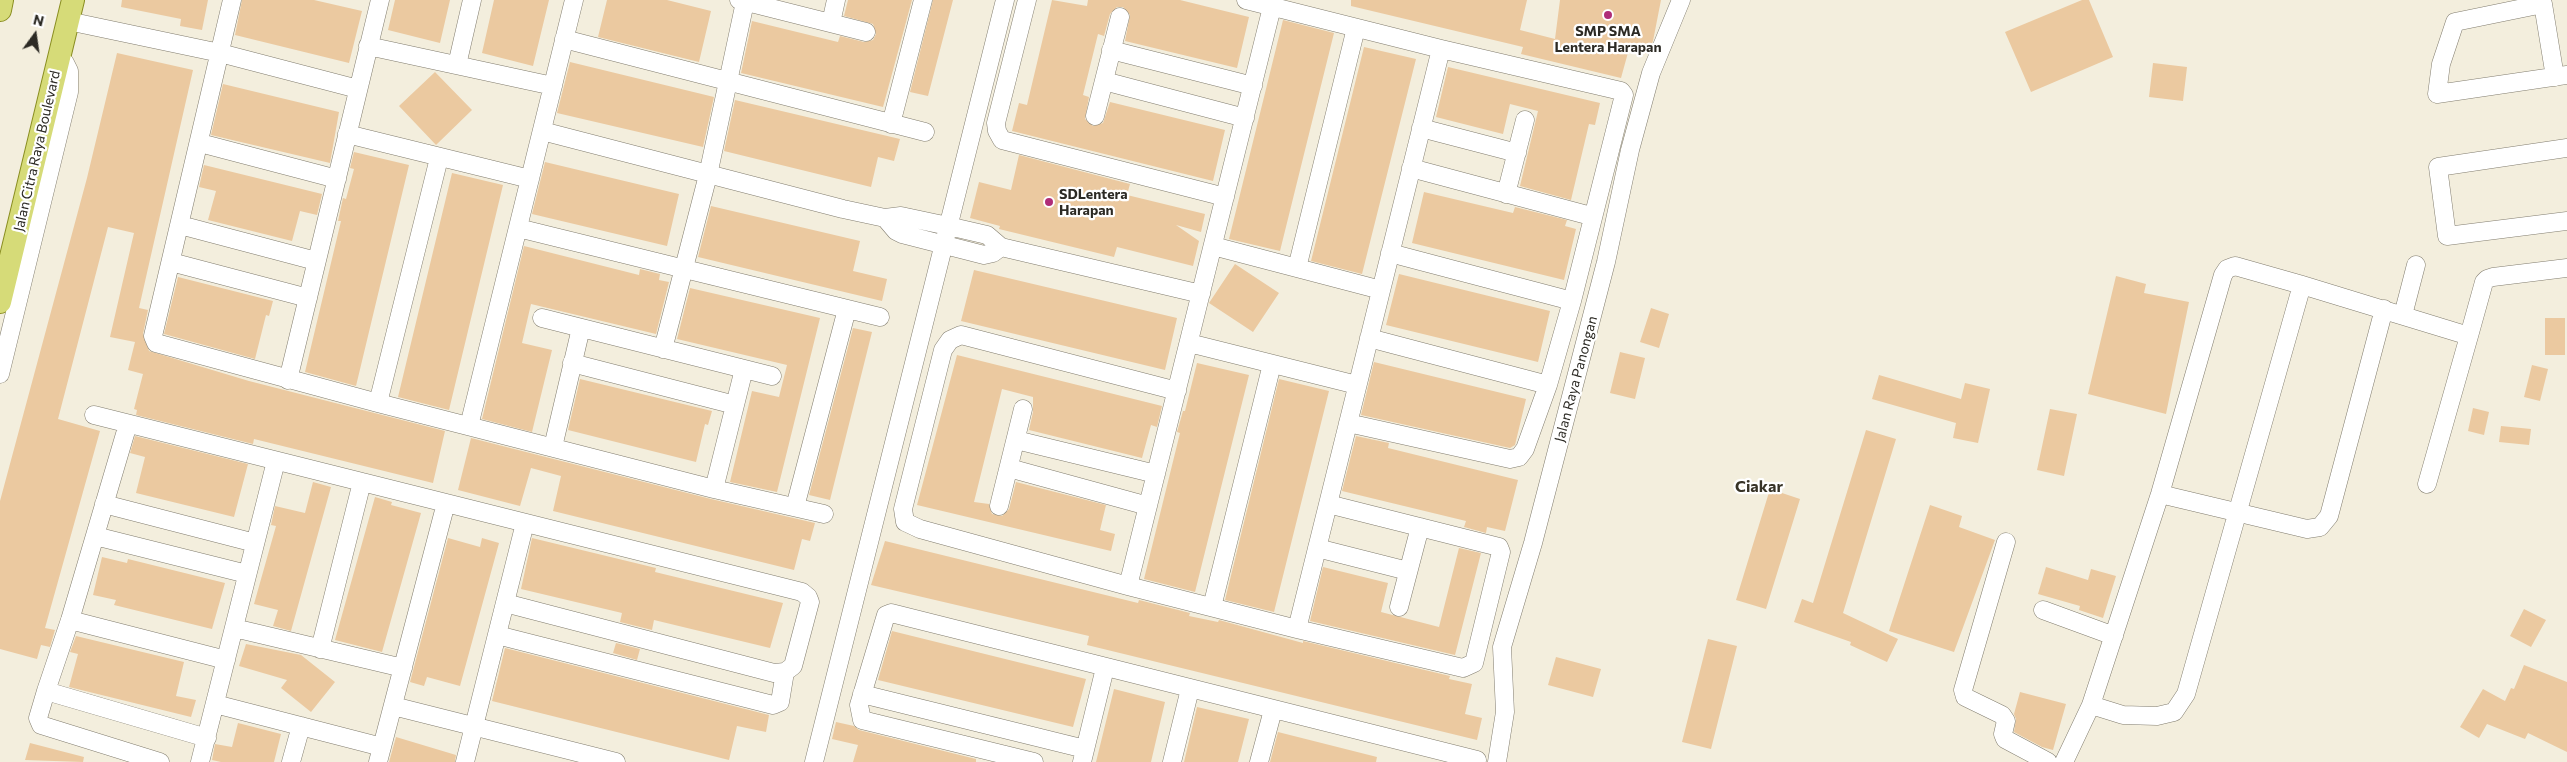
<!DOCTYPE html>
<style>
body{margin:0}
#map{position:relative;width:2567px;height:762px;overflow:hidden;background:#f3eedd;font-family:Commissioner,sans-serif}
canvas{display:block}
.north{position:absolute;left:10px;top:10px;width:50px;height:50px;-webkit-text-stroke:4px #fff;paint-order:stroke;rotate:14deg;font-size:14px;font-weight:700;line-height:20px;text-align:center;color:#2c2a24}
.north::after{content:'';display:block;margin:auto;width:18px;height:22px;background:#2c2a24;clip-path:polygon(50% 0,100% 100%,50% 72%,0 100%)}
</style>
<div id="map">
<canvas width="2567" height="762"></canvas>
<div class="north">N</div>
</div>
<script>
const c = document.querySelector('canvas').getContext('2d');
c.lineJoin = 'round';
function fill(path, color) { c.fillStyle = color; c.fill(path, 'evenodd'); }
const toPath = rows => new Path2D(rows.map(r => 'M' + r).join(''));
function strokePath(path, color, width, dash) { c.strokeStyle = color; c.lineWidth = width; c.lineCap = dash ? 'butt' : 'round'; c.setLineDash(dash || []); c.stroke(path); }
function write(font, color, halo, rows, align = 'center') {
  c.font = font + ' Commissioner,sans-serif'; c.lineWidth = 4.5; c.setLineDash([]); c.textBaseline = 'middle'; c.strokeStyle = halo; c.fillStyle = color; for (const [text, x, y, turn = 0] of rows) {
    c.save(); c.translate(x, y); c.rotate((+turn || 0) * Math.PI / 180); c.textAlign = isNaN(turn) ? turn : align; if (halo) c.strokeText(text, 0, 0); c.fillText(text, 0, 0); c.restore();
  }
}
const building = toPath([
 [122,0,208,0,202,30,180,26,181,19,121,7],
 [242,0,314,0,362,11,349,63,235,35],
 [395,0,450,0,440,43,388,30],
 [494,0,549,0,533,66,482,53],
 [607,0,667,0,711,11,699,62,598,37],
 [848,0,912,0,883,107,741,73,752,21,838,42,840,36,864,42,873,40,876,34,873,24,844,16],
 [933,0,953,0,928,96,910,92],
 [1052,0,1087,6,1088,0,1180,0,1249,17,1237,68,1125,41,1130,15,1123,7,1117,7,1110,14,1104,36,1098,34,1083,95,1089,97,1085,119,1093,126,1103,123,1110,102,1225,130,1213,181,1012,131,1019,103,1027,105],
 [1351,0,1527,0,1520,30,1555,39,1560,0,1661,0,1653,41,1647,54,1629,49,1621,78,1521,54,1523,47,1351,6],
 [2082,0,2089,0,2113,57,2031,92,2005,32],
 [1283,20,1334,33,1280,251,1229,239],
 [1364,47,1416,59,1362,274,1311,261],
 [117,53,193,70,139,308,148,310,143,334,149,351,249,381,445,431,433,483,254,439,253,444,136,415,137,410,134,409,143,374,128,370,135,342,110,337,134,233,108,227,58,419,100,431,45,628,55,630,50,647,41,645,37,659,0,649,0,501,87,178],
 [570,62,714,97,703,147,557,113],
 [2153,63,2187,67,2183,101,2149,97],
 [1448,67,1600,103,1595,125,1589,124,1571,200,1520,186,1538,111,1510,104,1503,134,1436,117],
 [435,72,472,110,436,145,399,106],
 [223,84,339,112,330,163,211,135],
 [735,100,900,139,894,161,878,157,871,187,724,151],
 [354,152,409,165,356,386,305,372,341,221,338,221,343,198,346,199,354,169,350,168],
 [1019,155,1130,184,1127,195,1205,214,1201,232,1176,225,1199,241,1193,266,1117,247,1114,257,999,229,1000,226,970,218,979,182,1011,190],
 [545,162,679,194,667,246,532,214],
 [204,165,322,194,317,215,300,211,292,241,208,220,216,191,199,187],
 [452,173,503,185,449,410,398,397],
 [1424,192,1513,213,1515,207,1567,220,1565,226,1576,229,1564,280,1412,243],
 [711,206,860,241,853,271,887,279,882,301,698,257],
 [524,246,639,275,640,269,660,274,659,280,669,282,656,334,531,304,522,343,552,350,532,432,482,419],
 [1235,264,1279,293,1253,332,1209,303],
 [974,270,1177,318,1165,370,961,321],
 [1399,274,1550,311,1538,362,1386,325],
 [2116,276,2146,284,2144,293,2189,302,2166,414,2088,394],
 [178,277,273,301,269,316,266,315,255,359,164,334],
 [690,288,820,318,777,492,730,482,752,391,779,397,787,365,677,339],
 [1651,308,1669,314,1659,348,1640,342],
 [2545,318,2565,318,2565,355,2545,355],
 [853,328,872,332,830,500,809,495],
 [1620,352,1645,358,1635,399,1610,393],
 [957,355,1162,406,1157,427,1151,425,1142,458,1029,430,1033,412,1033,397,1002,389,974,502,989,504,992,514,1002,516,1009,509,1016,482,1106,505,1100,530,1115,534,1111,551,917,505],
 [1374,362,1526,399,1515,445,1510,448,1361,415],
 [1197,363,1249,375,1195,592,1144,579,1180,433,1177,432,1183,411,1185,411],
 [2532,365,2548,369,2540,401,2524,397],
 [1879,375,1961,399,1965,383,1990,389,1978,443,1953,438,1956,423,1872,399],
 [580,379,712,411,708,425,705,424,696,462,568,430],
 [1279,379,1329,391,1274,612,1225,600],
 [2473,408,2489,412,2484,435,2468,431],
 [2050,409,2077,414,2064,476,2037,470],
 [2501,426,2531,429,2529,445,2499,442],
 [1866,430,1896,439,1843,613,1898,639,1887,662,1850,645,1851,642,1794,622,1802,599,1813,603],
 [135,436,248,464,234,517,136,493,145,457,130,453],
 [1356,436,1389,443,1388,448,1518,480,1505,531,1487,527,1486,533,1464,527,1466,521,1342,491],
 [471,438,711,499,815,523,810,541,802,539,794,570,553,511,561,476,531,468,520,506,458,490],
 [313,482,331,487,291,631,273,626,278,610,254,604,276,526,271,525,275,506,305,513],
 [1770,489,1800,499,1766,609,1736,600],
 [375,497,392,502,391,505,421,513,382,652,335,640],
 [1930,505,1962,516,1959,527,1995,540,1954,652,1889,631],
 [448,538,480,547,482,538,499,543,460,686,427,677,424,686,410,682],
 [532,538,656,568,655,572,783,603,770,648,654,620,652,630,620,622,622,613,521,589],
 [885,541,1138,603,1139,600,1190,613,1189,616,1218,622,1219,620,1303,643,1303,641,1450,676,1449,679,1472,684,1465,714,1482,718,1477,740,1087,645,1089,636,871,585],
 [1459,548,1481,553,1455,655,1310,621,1323,567,1388,583,1381,612,1439,627],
 [102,557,127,563,128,559,225,583,212,629,114,605,116,600,93,595],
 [2046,567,2088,580,2091,569,2116,576,2103,618,2079,610,2080,606,2038,594],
 [2524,609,2546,620,2531,647,2510,636],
 [892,631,1086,679,1073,727,878,680],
 [76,636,184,662,176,696,196,700,191,717,69,687,78,654,70,652],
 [1708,639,1737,646,1711,749,1682,742],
 [616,643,640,649,637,660,613,653],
 [246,644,301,655,335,682,311,712,281,688,287,680,239,666],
 [505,648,769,715,766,732,737,726,729,760,492,701],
 [1556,657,1601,669,1593,697,1548,685],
 [2524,665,2567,682,2567,752,2528,733,2525,739,2487,724,2479,738,2460,727,2483,689,2505,701,2511,688,2514,689],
 [1114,689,1165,702,1151,762,1096,762],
 [2020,692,2066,704,2053,750,2042,747,2014,732,2016,719,2014,714],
 [1197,707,1249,719,1238,762,1184,762],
 [836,722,854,726,859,730,976,759,976,762,853,762,858,745,832,739],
 [238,723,281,734,274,762,221,762,212,760,215,744,232,747],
 [1278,732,1377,757,1376,762,1270,762],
 [396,737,456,755,455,762,389,762],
 [30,743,84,757,83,762,25,760]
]);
const minor = toPath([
 [232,0,153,336,156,343,378,403,714,489,824,514],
 [739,0,866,32],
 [1027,0,996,123,997,131,1002,140,1225,197],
 [1246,0,1441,49,1621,91,1624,95,1572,301,1548,385,1525,449,1519,457,1510,459,1348,423],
 [68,21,220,53,358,89],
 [831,23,836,0],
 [564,39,925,132],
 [368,46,553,86],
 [1111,50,1253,86],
 [457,65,472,0],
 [2555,77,2543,4,2455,22,2441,64,2437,94,2567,75],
 [1104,81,1245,118],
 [1095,116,1120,17],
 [891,124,923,0],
 [1421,128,1517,153],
 [542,131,843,209,885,218,901,216,948,226,987,235,1001,247,1201,294],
 [347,134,530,179],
 [200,143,337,179],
 [2567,148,2438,167,2447,236,2567,221],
 [1411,168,1591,216],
 [1506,194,1525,120],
 [885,218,896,231,902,234,984,255,993,253,1001,247],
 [180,225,316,261],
 [518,228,880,317],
 [1213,246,1381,290],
 [1390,253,1572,301],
 [171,262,308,298],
 [1297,268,1356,28],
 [2403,315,2416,265],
 [542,318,772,376],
 [1369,338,1548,385],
 [1189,343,1357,385],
 [663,349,708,175,745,2],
 [572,363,735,405],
 [0,374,69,92,69,71,65,63,58,62],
 [288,380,380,0],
 [1177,391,961,335,950,340,943,350,903,509,905,522,920,529,1128,586,1297,629,1463,668,1474,663,1501,552,1499,547,1328,504],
 [378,403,439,158],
 [94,415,802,592,808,597,810,602,793,666,785,672,774,673,505,603],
 [128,424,70,620,46,691,207,738],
 [469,426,574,0],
 [1016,440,1156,474],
 [553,447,581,328],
 [1009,468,1148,506],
 [2427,484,2469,336],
 [714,489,744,369],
 [2160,494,2307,529,2320,527,2329,516,2384,309],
 [104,504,255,543],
 [999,506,1023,409],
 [795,507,847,309],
 [95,536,247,574],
 [2006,542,1963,690,1965,697,2002,715,2006,721,2003,734,2005,739,2048,762],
 [1317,548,1408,571],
 [1128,586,1272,7],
 [1212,607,1272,364],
 [1399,607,1420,527],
 [2043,610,2114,636],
 [70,620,226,660],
 [234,628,403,668],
 [1297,629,1441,49],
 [497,635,773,705,780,702,785,672],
 [320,649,362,482],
 [46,691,38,718,41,725,160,762],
 [862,694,1085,749],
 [215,704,382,747],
 [2091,705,2123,715,2157,716,2174,712,2186,694,2302,285],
 [393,706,616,762],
 [200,762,276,461],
 [291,762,301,726],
 [378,762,446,503],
 [465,762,525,523],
 [814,762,1005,0],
 [1034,762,862,720,859,705,886,615,891,613,1477,760],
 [1082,762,1105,668],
 [1172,762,1190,689],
 [1259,762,1273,710],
 [1497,762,1505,712,1502,647,1533,543,1606,262,1630,150,1651,73,1681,0],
 [2064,762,2091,705,2160,494,2223,275,2227,269,2235,266,2302,285,2469,336,2484,282,2487,279,2493,277,2567,268]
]);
const major = toPath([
 [0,10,2,0],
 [0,302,73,0]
]);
const markers = [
 [1608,15,5,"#af2d78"],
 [1049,202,5,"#af2d78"]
];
const poiNames = [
 ["SMP SMA",1608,31],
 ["Lentera Harapan",1608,47],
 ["SDLentera",1059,194,"left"],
 ["Harapan",1059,210,"left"]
];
const streetNames = [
 ["Jalan Citra Raya Boulevard",37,151,-77],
 ["Jalan Raya Panongan",1576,379,-75]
];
const quarterNames = [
 ["Ciakar",1759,487]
];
fill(building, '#ebc9a0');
strokePath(minor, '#827d6f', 19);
strokePath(major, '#898d20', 24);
strokePath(minor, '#fff', 18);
strokePath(major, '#d6db78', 22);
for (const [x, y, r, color] of markers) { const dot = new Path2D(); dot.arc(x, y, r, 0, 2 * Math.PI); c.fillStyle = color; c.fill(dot); strokePath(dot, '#fff', 2); }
write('bold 14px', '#2c2a24', '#fff', poiNames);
write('14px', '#2c2a24', '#fff', streetNames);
write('bold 16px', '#373326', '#fff', quarterNames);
</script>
